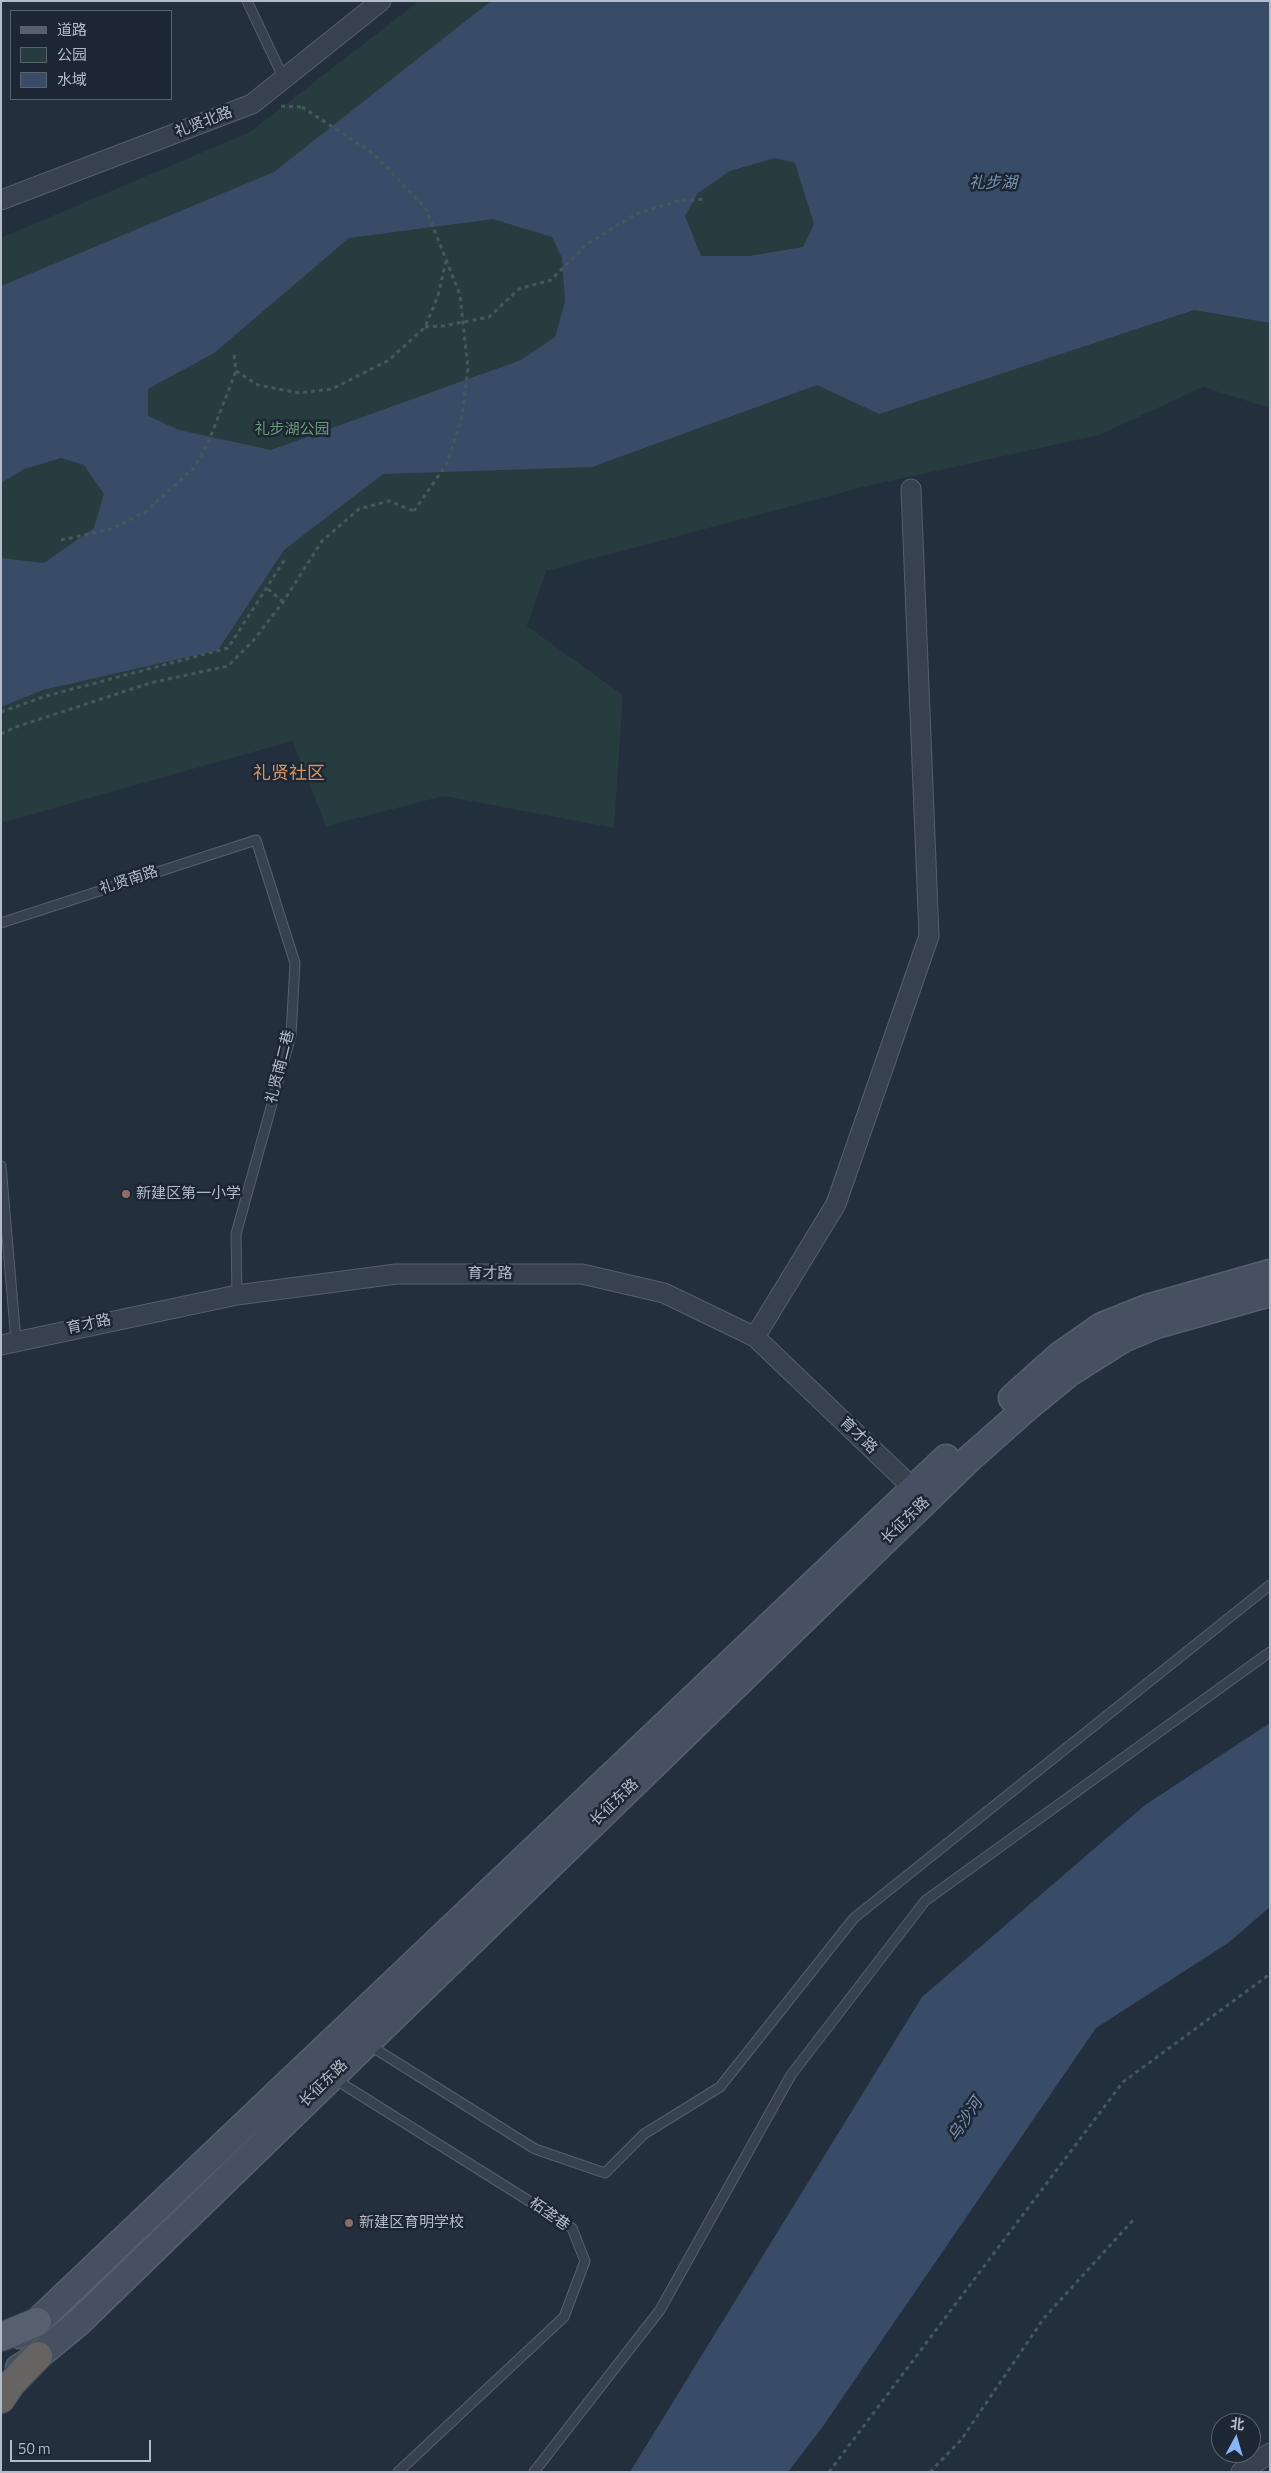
<!DOCTYPE html>
<meta charset="utf-8">
<style>
body{margin:0}
#map{position:relative;width:1271px;height:2473px;overflow:hidden;background:#242f3e;font-family:"Titillium Web","Noto Sans SC",sans-serif}
canvas{display:block}
.frame{position:absolute;inset:0;border:2px solid #b4bcc9;pointer-events:none}
.legend{position:absolute;left:10px;top:10px;width:162px;height:90px;box-sizing:border-box;background:#1d2633;border:1px solid #59626f;margin:0;padding:6px 9px;list-style:none;font-size:15px;color:#b4bcc9}
.legend li{display:flex;align-items:center;gap:10px;height:25px}
.legend b{width:25px;border:1px solid #59626f}
.north{position:absolute;left:1211px;top:2413px;width:50px;height:50px;box-sizing:border-box;background:#1d2633;border:1px solid #59626f;border-radius:50%;rotate:6deg;font-size:14px;font-weight:700;line-height:20px;text-align:center;color:#b4bcc9}
.north::after{content:'';display:block;margin:auto;width:18px;height:22px;background:#8ab4f8;clip-path:polygon(50% 0,100% 100%,50% 72%,0 100%)}
.scale{position:absolute;left:10px;top:2440px;width:141px;height:22px;box-sizing:border-box;border:2px solid #b4bcc9;border-top:0;padding-left:6px;font-size:15px;line-height:18px;white-space:nowrap;color:#b4bcc9;-webkit-text-stroke:4px #1d2633;paint-order:stroke}
</style>
<div id="map">
<canvas width="1271" height="2473"></canvas>
<div class="frame"></div>
<ul class="legend">
<li><b style="height:6px;background:#56606e"></b>道路</li>
<li><b style="height:14px;background:#263c3f"></b>公园</li>
<li><b style="height:14px;background:#394c67"></b>水域</li>
</ul>
<div class="north">北</div>
<div class="scale">50 m</div>
</div>
<script>
const c = document.querySelector('canvas').getContext('2d');
c.lineJoin = 'round';
function fill(path, color) { c.fillStyle = color; c.fill(path, 'evenodd'); }
const toPath = rows => new Path2D(rows.map(r => 'M' + r).join(''));
function strokePath(path, color, width, dash) { c.strokeStyle = color; c.lineWidth = width; c.lineCap = dash ? 'butt' : 'round'; c.setLineDash(dash || []); c.stroke(path); }
function write(font, color, halo, rows, align = 'center') {
  c.font = font + ' "Titillium Web","Noto Sans SC",sans-serif'; c.lineWidth = 5; c.setLineDash([]); c.textBaseline = 'middle'; c.strokeStyle = halo; c.fillStyle = color; for (const [text, x, y, turn = 0] of rows) {
    c.save(); c.translate(x, y); c.rotate((+turn || 0) * Math.PI / 180); c.textAlign = isNaN(turn) ? turn : align; if (halo) c.strokeText(text, 0, 0); c.fillText(text, 0, 0); c.restore();
  }
}
const green = toPath([
 [419,1,1270,1,1270,408,1203,387,1099,435,867,486,546,571,527,626,623,695,614,828,444,796,326,826,292,741,1,823,1,238,250,132]
]);
const water = toPath([
 [491,1,1270,1,1270,323,1194,310,879,414,817,385,592,467,383,474,284,550,218,650,43,690,1,707,1,558,44,563,94,528,104,494,84,465,61,458,24,469,1,483,1,286,274,172],
 [775,158,795,163,814,224,803,247,749,256,701,256,685,216,698,193,730,171],
 [493,219,552,237,562,258,565,302,555,337,521,360,271,450,179,430,148,416,148,389,214,353,349,238],
 [1270,1723,1270,1907,1228,1943,1096,2028,821,2429,788,2472,630,2472,922,1997,1145,1805]
]);
const path = toPath([
 [281,106,302,107],
 [425,327,443,326,489,317,519,289,551,280,587,244,636,214,678,201,705,199],
 [234,355,236,371,258,385,299,393,332,389,389,360,425,327,438,296,446,261],
 [61,540,112,529,145,512,195,467,210,438,236,371],
 [268,589,283,602],
 [1,712,46,696,228,648,285,559],
 [1,734,16,727,150,683,228,666,253,641,283,602,322,541,359,509,389,501,414,511],
 [829,2472,1123,2082,1270,1974],
 [930,2472,961,2440,1044,2318,1135,2218]
]);
const service = toPath([
 [247,1,284,79],
 [1,923,256,840,295,963,291,1035,236,1234,237,1295],
 [1,1166,16,1341],
 [369,2045,535,2149,605,2173,644,2134,720,2087,854,1918,1270,1585],
 [333,2078,572,2228,585,2261,564,2317,398,2472],
 [534,2472,660,2310,791,2075,925,1901,1270,1652]
]);
const minor = toPath([
 [1,200,252,104,381,1],
 [755,1337,836,1204,929,936,911,489],
 [1,1345,237,1295,396,1274,582,1274,664,1293,755,1337,913,1488],
 [1241,2472,1270,2453]
]);
const secondary = toPath([
 [1012,1398,1059,1356,1102,1326,1147,1308,1270,1273],
 [19,2335,37,2322,946,1458],
 [19,2368,38,2356,79,2322,969,1459,1030,1405,1069,1373,1123,1339,1156,1325,1270,1293]
]);
const primary = toPath([
 [1,2337,37,2322]
]);
const trunk = toPath([
 [1,2399,11,2384,38,2356]
]);
const pathBridge = toPath([
 [302,107,374,154,426,209,460,295,468,369,461,422,446,465,414,511]
]);
const markers = [
 [126,1194,5,"#8d6e63"],
 [349,2223,5,"#8d6e63"]
];
const streetNames = [
 ["礼贤北路",204,123,-21],
 ["礼贤南路",129,881,-18],
 ["礼贤南二巷",281,1067,-76],
 ["育才路",490,1274],
 ["育才路",89,1325,-12],
 ["育才路",858,1436,44],
 ["长征东路",906,1521,-44],
 ["长征东路",615,1803,-44],
 ["长征东路",324,2084,-44],
 ["柘垄巷",549,2215,35]
];
const parkNames = [
 ["礼步湖公园",292,430]
];
const poiNames = [
 ["新建区第一小学",136,1194],
 ["新建区育明学校",359,2223]
];
const waterNames = [
 ["礼步湖",993,184],
 ["乌沙河",966,2120,-56]
];
const quarterNames = [
 ["礼贤社区",289,775]
];
fill(green, '#263c3f');
fill(water, '#394c67');
strokePath(service, '#565f6c', 11);
strokePath(minor, '#565f6c', 21);
strokePath(secondary, '#565f6c', 29);
strokePath(primary, '#414a57', 30);
strokePath(trunk, '#434c59', 30);
strokePath(path, '#44595c', 3, [4, 4]);
strokePath(service, '#38414e', 9);
strokePath(minor, '#38414e', 19);
strokePath(secondary, '#465061', 26);
strokePath(primary, '#56606e', 28);
strokePath(trunk, '#656462', 28);
strokePath(pathBridge, '#44595c', 3, [4, 4]);
for (const [x, y, r, color] of markers) { const dot = new Path2D(); dot.arc(x, y, r, 0, 2 * Math.PI); c.fillStyle = color; c.fill(dot); strokePath(dot, '#1d2633', 2); }
write('15px', '#b4bcc9', '#1d2633', streetNames);
write('15px', '#6b9a76', '#1d2633', parkNames);
write('15px', '#b4bcc9', '#1d2633', poiNames, 'left');
write('italic 16px', '#7c92b1', '#1d2633', waterNames);
write('18px', '#d59563', '#1d2633', quarterNames);
</script>
